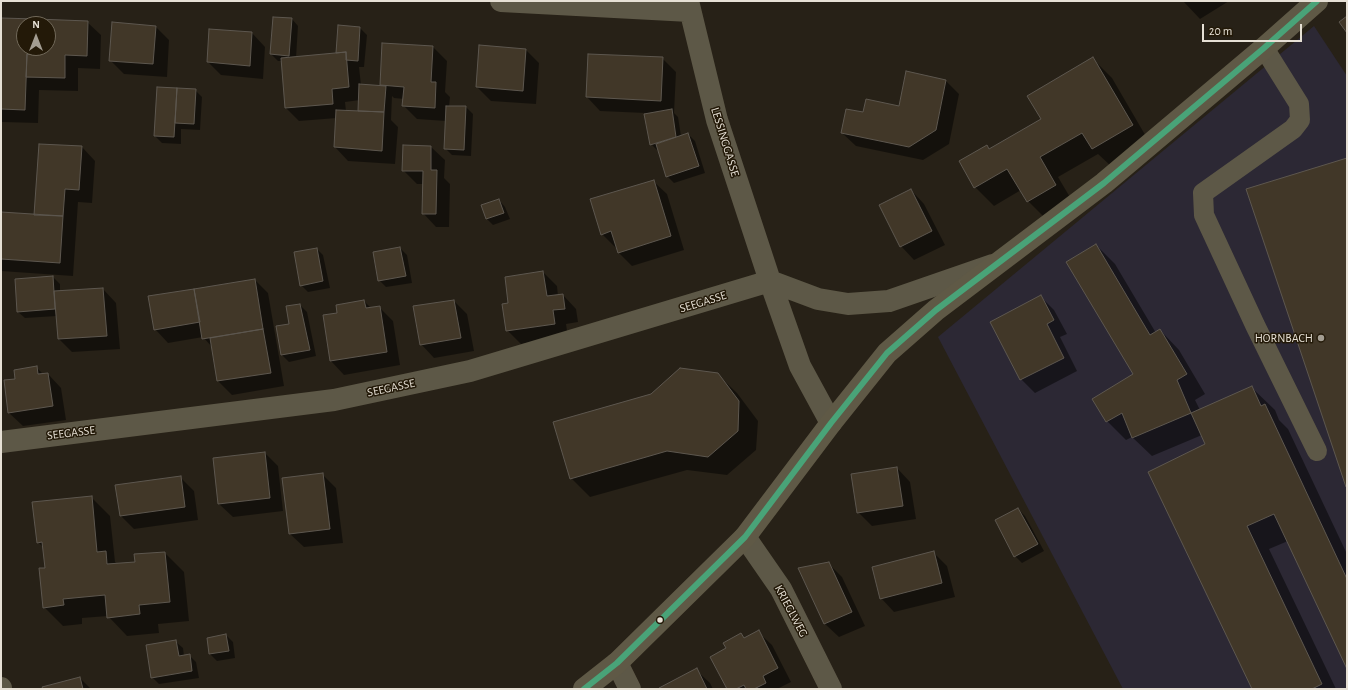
<!DOCTYPE html>
<style>
body{margin:0}
#map{position:relative;width:1348px;height:690px;overflow:hidden;background:#272117;font-family:"Alegreya Sans",sans-serif}
canvas{display:block}
.frame{position:absolute;inset:0;border:2px solid #e6e0d5;pointer-events:none}
.north{position:absolute;left:16px;top:16px;width:40px;height:40px;box-sizing:border-box;background:#231908;border:1px solid #71695a;border-radius:50%;rotate:0deg;font-size:11px;font-weight:700;line-height:16px;text-align:center;color:#e6e0d5}
.north::after{content:'';display:block;margin:auto;width:14px;height:18px;background:#a39d92;clip-path:polygon(50% 0,100% 100%,50% 72%,0 100%)}
.scale{position:absolute;left:1202px;top:24px;width:100px;height:18px;box-sizing:border-box;border:2px solid #e6e0d5;border-top:0;padding-left:5px;font-size:12px;line-height:14px;white-space:nowrap;color:#e6e0d5;-webkit-text-stroke:3px #231908;paint-order:stroke}
</style>
<div id="map">
<canvas width="1348" height="690"></canvas>
<div class="frame"></div>
<div class="north">N</div>
<div class="scale">20 m</div>
</div>
<script>
const c = document.querySelector('canvas').getContext('2d');
c.lineJoin = 'round';
function fill(path, color) { c.fillStyle = color; c.fill(path, 'evenodd'); }
const toPath = rows => new Path2D(rows.map(r => 'M' + r).join(''));
function strokePath(path, color, width, dash) { c.strokeStyle = color; c.lineWidth = width; c.lineCap = dash ? 'butt' : 'round'; c.setLineDash(dash || []); c.stroke(path); }
function write(font, color, halo, rows, align = 'center') {
  c.font = font + ' "Alegreya Sans",sans-serif'; c.lineWidth = 3; c.setLineDash([]); c.textBaseline = 'middle'; c.strokeStyle = halo; c.fillStyle = color; for (const [text, x, y, turn = 0] of rows) {
    c.save(); c.translate(x, y); c.rotate((+turn || 0) * Math.PI / 180); c.textAlign = isNaN(turn) ? turn : align; if (halo) c.strokeText(text, 0, 0); c.fillText(text, 0, 0); c.restore();
  }
}
const commercial = toPath([
 [1314,26,1347,76,1347,689,1123,689,938,337]
]);
const shadow = toPath([
 [1183,1,1229,1,1200,19],
 [1,19,87,22,101,35,100,69,78,68,78,91,39,90,38,123,2,122],
 [24,24,48,24,48,48,24,48],
 [292,19,298,26,296,58,337,54,360,28,367,35,364,67,359,67,361,85,383,87,381,85,383,44,433,47,447,61,445,92,450,97,449,107,466,107,473,114,471,156,452,155,445,148,446,121,417,119,403,105,404,99,394,98,392,96,391,120,398,127,395,164,348,161,335,147,337,118,299,121,286,108,282,61,278,61,271,54],
 [360,100,361,112,346,111,345,102],
 [156,27,169,40,167,77,124,74,110,60],
 [252,33,265,47,263,79,221,75,208,62],
 [526,50,539,63,536,104,491,101,477,87],
 [589,55,662,58,676,72,674,113,678,117,681,136,688,134,695,141,705,173,674,183,667,176,659,151,658,151,651,144,645,113,600,111,587,97],
 [1093,59,1112,78,1151,145,1112,167,1098,154,1058,177,1074,204,1047,220,1028,201,1021,190,994,206,975,187,989,149,1042,119],
 [946,81,959,94,949,144,923,160,856,146,842,133,864,114,900,107],
 [158,88,195,90,202,97,200,130,181,129,181,144,162,143,155,136],
 [404,146,431,147,445,160,444,178,450,184,449,227,436,227,423,213,423,184,417,184,403,170],
 [82,147,95,161,92,203,78,202,73,276,1,271,1,213,35,216],
 [653,181,667,194,684,250,632,266,619,253,617,247,616,248,602,234],
 [911,190,924,204,945,245,914,260,901,246],
 [499,200,505,207,510,219,493,225,486,218],
 [1096,245,1115,264,1156,333,1160,330,1179,350,1205,394,1195,400,1200,410,1251,387,1275,410,1279,420,1288,429,1347,554,1347,666,1288,541,1269,549,1336,689,1253,689,1206,445,1202,435,1152,456,1132,437,1126,440,1107,421,1135,375],
 [400,248,407,255,412,283,386,287,379,280],
 [317,249,323,255,330,288,308,292,301,285],
 [543,272,557,286,558,296,563,295,576,309,578,322,566,324,568,337,521,344,507,330,510,303],
 [53,277,60,284,60,292,103,289,116,303,120,349,72,352,59,339,57,316,25,318,18,312],
 [255,280,268,293,284,386,232,395,218,381,212,347,203,337,168,343,155,329],
 [1041,297,1054,310,1067,334,1060,337,1077,371,1035,393,1021,379],
 [364,301,371,308,379,307,393,321,400,365,344,375,331,361,324,316,338,313],
 [454,301,467,314,474,351,434,358,421,344],
 [300,305,307,312,316,356,289,362,282,355,277,327,290,324],
 [37,368,44,375,48,374,61,388,66,420,23,426,9,413,16,380],
 [717,374,737,393,758,421,756,450,727,475,687,470,590,497,571,478,651,395],
 [265,453,278,466,283,511,233,517,219,504],
 [897,468,910,482,916,519,872,526,858,512],
 [322,474,336,488,343,543,304,547,290,534,284,479],
 [180,477,194,491,198,520,134,529,121,516],
 [91,497,110,516,115,562,117,564,136,562,165,553,184,572,189,621,158,624,159,633,127,636,108,616,82,618,82,624,63,626,44,607,46,569,44,548,38,542],
 [1018,509,1025,516,1044,551,1022,563,1015,556],
 [933,552,947,566,955,597,894,612,881,598],
 [828,563,842,577,865,626,839,637,825,624,800,569],
 [758,632,772,645,791,682,777,689,728,689,727,649,741,634,745,639],
 [226,635,233,642,235,658,217,661,210,654,208,639],
 [176,642,183,648,184,656,189,655,196,662,199,678,159,684,152,677],
 [696,670,710,683,713,689,660,689],
 [80,678,91,689,44,689]
]);
const building = toPath([
 [1347,16,1347,33,1339,22,1347,16],
 [273,17,292,18,289,56,270,54,273,17],
 [1,18,36,19,36,24,24,24,24,48,36,48,35,55,27,54,25,110,1,109,1,18],
 [36,19,88,21,87,56,65,55,65,78,26,77,27,54,35,55,36,48,48,48,48,24,36,24,36,19],
 [112,22,156,26,153,64,109,61,112,22],
 [338,25,360,27,358,61,346,60,346,52,336,53,338,25],
 [209,29,252,32,250,66,207,62,209,29],
 [382,43,433,46,431,82,436,82,435,108,402,106,404,87,380,85,382,43],
 [479,45,526,49,523,91,476,87,479,45],
 [346,52,349,87,332,89,333,104,285,108,281,58,346,52],
 [588,54,663,57,661,101,586,97,588,54],
 [1093,57,1133,125,1092,149,1082,133,1040,157,1056,185,1027,202,1007,169,974,188,959,161,987,145,989,149,1041,119,1027,96,1093,57],
 [906,71,946,80,936,130,909,147,841,133,846,109,863,112,866,99,899,106,906,71],
 [359,84,386,86,384,112,358,111,359,84],
 [157,87,177,88,174,137,154,136,157,87],
 [177,88,196,89,194,124,175,123,177,88],
 [446,106,466,106,464,150,444,149,446,106],
 [672,109,676,137,650,145,644,114,672,109],
 [336,110,384,112,382,151,334,147,336,110],
 [688,133,699,166,666,177,656,144,688,133],
 [39,144,82,146,79,190,65,189,63,216,34,215,39,144],
 [403,145,431,146,431,170,437,170,436,214,422,214,423,171,402,171,403,145],
 [1347,158,1347,486,1346,487,1246,189,1347,158],
 [654,180,671,236,618,253,611,231,601,235,590,199,654,180],
 [911,189,932,231,900,247,879,205,911,189],
 [499,199,504,213,486,219,481,205,499,199],
 [1,212,63,216,60,263,1,259,1,212],
 [1096,244,1150,335,1160,329,1187,374,1177,380,1191,413,1132,438,1122,413,1106,422,1092,399,1133,374,1066,262,1096,244],
 [400,247,406,276,378,281,373,252,400,247],
 [317,248,323,281,300,286,294,252,317,248],
 [543,271,547,296,563,294,565,309,553,310,555,324,506,331,502,304,508,303,505,277,543,271],
 [53,276,55,309,17,312,15,279,53,276],
 [255,279,263,329,202,339,194,289,255,279],
 [103,288,107,336,58,339,54,291,103,288],
 [194,289,200,322,154,330,148,296,194,289],
 [1041,295,1054,320,1047,324,1064,358,1020,380,990,322,1041,295],
 [364,300,366,308,380,306,387,352,330,361,323,315,337,313,336,305,364,300],
 [454,300,461,338,420,345,413,306,454,300],
 [300,304,310,350,281,355,276,326,289,324,286,306,300,304],
 [263,329,271,373,217,381,210,338,263,329],
 [37,366,38,374,48,373,53,406,8,413,4,380,15,379,14,370,37,366],
 [680,368,718,373,739,401,738,431,708,457,667,451,570,479,553,422,651,394,680,368],
 [1252,386,1261,406,1265,404,1347,579,1347,669,1274,514,1247,526,1322,684,1312,689,1252,689,1148,472,1205,444,1191,413,1252,386],
 [265,452,270,498,218,504,213,458,265,452],
 [897,467,903,506,857,513,851,474,897,467],
 [323,473,330,529,289,534,282,478,323,473],
 [181,476,185,507,120,516,115,485,181,476],
 [92,496,97,552,106,551,107,564,135,562,134,554,165,552,170,602,139,605,140,614,107,618,105,595,63,599,64,605,43,608,39,568,45,568,42,542,37,543,32,502,92,496],
 [1018,508,1038,544,1014,557,995,520,1018,508],
 [934,551,942,583,880,599,872,567,934,551],
 [829,562,852,612,824,624,798,568,829,562],
 [759,630,778,668,763,676,766,683,754,689,746,689,744,685,736,689,727,689,710,657,726,648,723,643,741,633,744,638,759,630],
 [226,634,229,651,209,654,207,638,226,634],
 [176,640,179,656,190,654,192,671,151,678,146,645,176,640],
 [697,668,707,689,659,689,659,688,697,668],
 [80,677,83,689,43,689,42,687,80,677]
]);
const lane = toPath([
 [1264,48,1299,104,1300,120,1293,129,1203,193,1204,215,1255,325,1317,451]
]);
const street = toPath([
 [501,1,690,11],
 [688,1,717,120,770,281,800,366,831,423],
 [1,442,334,400,470,371,770,281,818,299,848,304,889,301,993,265],
 [745,537,781,589,831,689],
 [617,663,630,689],
 [1,688,1,689]
]);
const secondary = toPath([
 [584,689,617,663,745,537,831,423,887,353,936,310,1104,183,1264,48,1317,1]
]);
const bus1 = toPath([
 [584,689,617,663,745,537,831,423,887,353,936,310,1104,183,1264,48,1317,1]
]);
const markers = [
 [1321,338,4,"#a39d92"],
 [660,620,3.5,"#e6e0d5"]
];
const streetNames = [
 ["LESSINGGASSE",725,142,73],
 ["SEEGASSE",703,302,-17],
 ["SEEGASSE",391,388,-12],
 ["SEEGASSE",71,433,-7],
 ["KRIEGLWEG",791,611,62]
];
const poiNames = [
 ["HORNBACH",1313,338]
];
fill(commercial, '#2c2834');
fill(shadow, '#0007');
fill(building, '#413728');
strokePath(building, '#5d574f', 1);
strokePath(lane, '#5d5847', 20);
strokePath(street, '#5d5847', 22);
strokePath(secondary, '#5f5946', 22);
strokePath(bus1, '#49a378', 6);
for (const [x, y, r, color] of markers) { const dot = new Path2D(); dot.arc(x, y, r, 0, 2 * Math.PI); c.fillStyle = color; c.fill(dot); strokePath(dot, '#231908', 1.5); }
write('12px', '#e6e0d5', '#231908', streetNames);
write('12px', '#e6e0d5', '#231908', poiNames, 'right');
</script>
